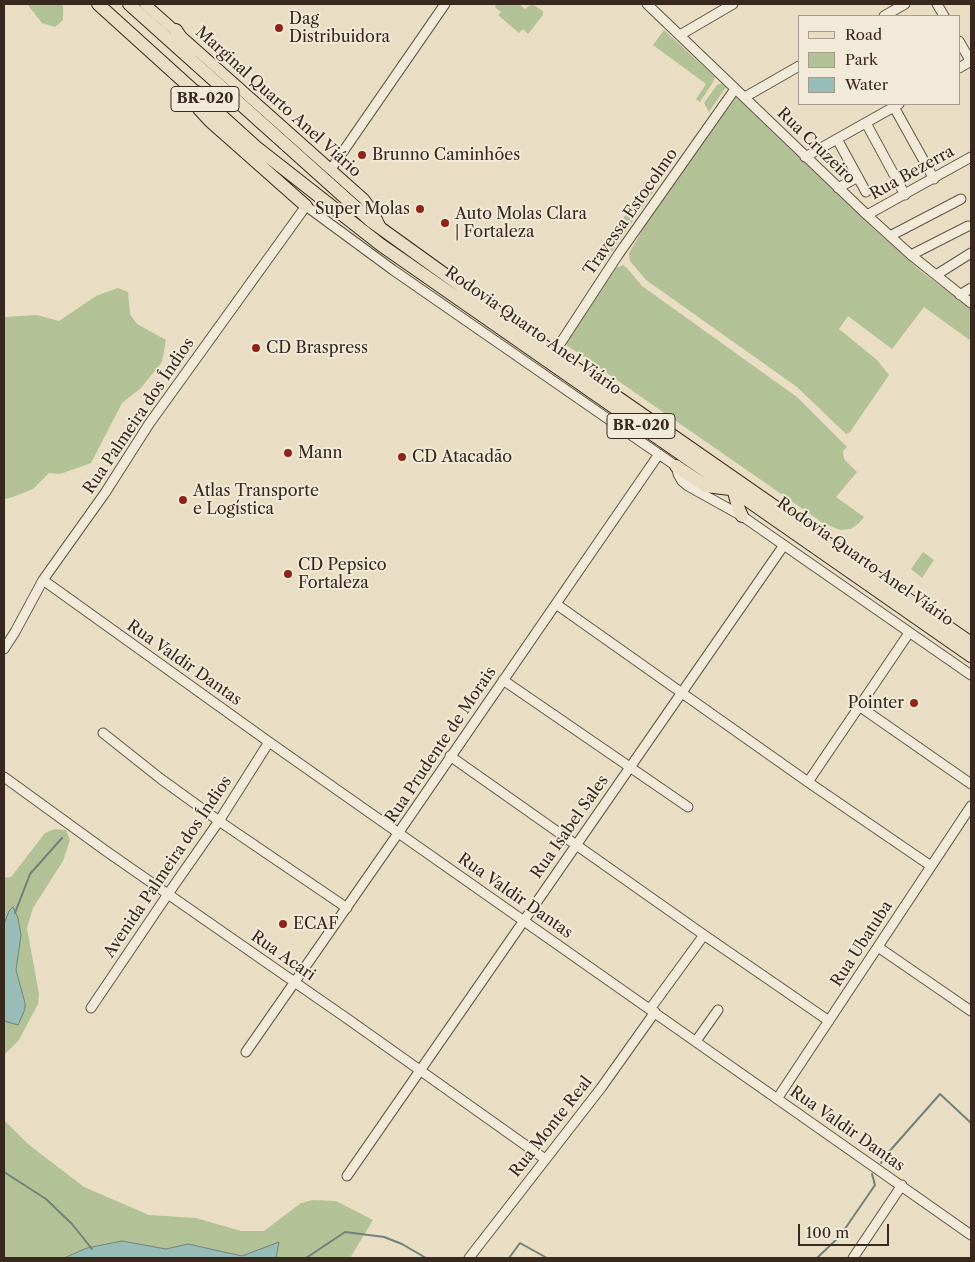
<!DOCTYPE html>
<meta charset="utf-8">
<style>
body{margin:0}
#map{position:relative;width:975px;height:1262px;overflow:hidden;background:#e9dec3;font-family:"Libre Caslon Text",serif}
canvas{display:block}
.frame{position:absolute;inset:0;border:5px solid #38281e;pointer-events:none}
.legend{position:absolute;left:798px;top:15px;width:162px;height:90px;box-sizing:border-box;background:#f1ead8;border:1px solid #a79c8e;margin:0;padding:6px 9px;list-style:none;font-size:15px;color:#38281e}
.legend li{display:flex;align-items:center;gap:10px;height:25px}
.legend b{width:25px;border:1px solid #a79c8e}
.scale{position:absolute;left:798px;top:1224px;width:91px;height:22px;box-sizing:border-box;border:2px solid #38281e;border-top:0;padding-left:6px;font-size:15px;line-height:18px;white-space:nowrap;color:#38281e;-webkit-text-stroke:4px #f1ead8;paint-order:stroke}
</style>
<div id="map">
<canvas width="975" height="1262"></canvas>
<div class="frame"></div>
<ul class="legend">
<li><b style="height:6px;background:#e9dec3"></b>Road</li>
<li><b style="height:14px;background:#b3c296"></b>Park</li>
<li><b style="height:14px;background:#98bcb8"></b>Water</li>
</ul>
<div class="scale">100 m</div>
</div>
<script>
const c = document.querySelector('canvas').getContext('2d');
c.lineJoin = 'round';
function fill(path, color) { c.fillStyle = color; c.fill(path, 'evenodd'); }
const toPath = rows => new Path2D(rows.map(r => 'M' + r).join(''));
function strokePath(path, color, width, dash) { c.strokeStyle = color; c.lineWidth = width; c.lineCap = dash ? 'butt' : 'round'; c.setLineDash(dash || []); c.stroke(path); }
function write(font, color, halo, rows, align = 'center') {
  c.font = font + ' "Libre Caslon Text",serif'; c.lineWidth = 4; c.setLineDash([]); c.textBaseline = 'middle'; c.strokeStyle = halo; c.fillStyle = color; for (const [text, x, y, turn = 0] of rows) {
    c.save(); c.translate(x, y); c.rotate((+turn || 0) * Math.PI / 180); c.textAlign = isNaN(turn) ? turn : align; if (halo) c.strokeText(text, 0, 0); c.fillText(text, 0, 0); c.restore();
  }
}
const green = toPath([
 [27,4,61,4,63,6,63,20,55,27,42,23],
 [496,4,519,4,525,9,532,4,543,11,543,15,528,34,523,29,519,33,498,15,501,12,495,7],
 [664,30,715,77,713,82,700,102,696,99,706,84,653,45],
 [722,83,726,87,709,112,704,103,717,85],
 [736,97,874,229,923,273,971,309,971,341,924,307,892,349,848,316,839,329,877,360,889,375,850,432,846,434,797,387,646,280,630,261,629,253,646,224],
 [656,188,607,258,600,263,597,258,598,254,632,206],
 [623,265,627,268,642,286,797,397,847,447,843,451,844,459,857,472,836,497,864,517,859,523,851,529,840,530,823,523,565,344,595,300,616,268],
 [118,288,128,292,130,314,137,324,166,340,162,362,141,388,122,403,91,463,60,474,49,473,33,489,13,497,4,499,4,317,37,315,59,321,96,296],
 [923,552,934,560,922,578,911,569],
 [55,829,66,830,70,840,63,861,33,908,27,928,39,994,38,1004,19,1040,4,1055,4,1021,18,1024,25,1009,25,1003,16,970,21,935,4,924,4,878,11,877,45,833],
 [4,1120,28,1144,84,1187,149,1215,196,1218,241,1231,264,1231,301,1203,313,1200,336,1201,373,1220,350,1258,276,1258,279,1243,242,1256,188,1244,166,1249,122,1241,87,1248,64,1258,4,1258]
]);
const water = toPath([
 [13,907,18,918,21,935,16,970,25,1003,25,1009,18,1025,4,1021,4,924,9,911,13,907],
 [122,1241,166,1249,188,1244,242,1256,279,1242,276,1258,64,1258,87,1248,122,1241]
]);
const stream = toPath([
 [15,913,30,874,62,838],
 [881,1163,887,1154,940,1094,971,1123],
 [4,1172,46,1199,72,1224,92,1249],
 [306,1258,345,1232,384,1237,402,1244,426,1258],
 [509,1258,520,1243,547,1258],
 [817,1258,840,1236,875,1185,872,1174]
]);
const minor = toPath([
 [647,4,867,215,911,255,971,303],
 [937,4,944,16],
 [884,16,905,4],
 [680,35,733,4],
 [959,41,971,62],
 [959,68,971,61],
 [745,97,799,66],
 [894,107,934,179],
 [866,123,905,195],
 [837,139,866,192],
 [805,157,899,104],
 [331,169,445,4],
 [838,188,858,177],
 [867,215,971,157],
 [890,236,961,199],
 [911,255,968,226],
 [936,275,971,253],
 [960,295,971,288],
 [554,353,618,255,735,89],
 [43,580,269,742,971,1235],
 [556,604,808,782,931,866],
 [4,649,15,632,43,580,105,493,149,424,306,206,393,270,676,466,678,474,682,481,688,486,742,516,971,675],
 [503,680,688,807],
 [859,706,971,784],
 [103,733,161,779,219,821,347,908],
 [450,756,704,935,829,1021],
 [4,777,106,851,352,1022,545,1159],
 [808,782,909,633],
 [878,947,971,1011],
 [91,1008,168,894,219,821,269,742],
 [650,1009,704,935],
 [696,1041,718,1010],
 [246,1052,399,832,659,454],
 [777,1099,971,806],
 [347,1176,784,545],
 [469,1258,601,1088,655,1012],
 [853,1258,902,1185]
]);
const major = toPath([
 [145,4,364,199,373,211,381,228]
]);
const highway = toPath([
 [98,4,256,147,381,245,971,656],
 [129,4,372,222,554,353,971,643],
 [176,30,191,53],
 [197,92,199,109,210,121,306,206],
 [676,466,706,486,730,489],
 [734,492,738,507,742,516]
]);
const markers = [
 [279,28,5,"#8f2418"],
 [362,155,5,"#8f2418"],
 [420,209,5,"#8f2418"],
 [445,223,5,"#8f2418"],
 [256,348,5,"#8f2418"],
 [288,453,5,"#8f2418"],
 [402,457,5,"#8f2418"],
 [183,500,5,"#8f2418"],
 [288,574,5,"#8f2418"],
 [914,703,5,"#8f2418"],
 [283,924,5,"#8f2418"]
];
const shields = [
 [205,99,68],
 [641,426,68]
];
const shieldNames = [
 ["BR-020",205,99],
 ["BR-020",641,426]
];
const poiNames = [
 ["Dag",289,19],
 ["Distribuidora",289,37],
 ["Brunno Caminhões",372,155],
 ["Super Molas",410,209,"right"],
 ["Auto Molas Clara",455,214],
 ["| Fortaleza",455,232],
 ["CD Braspress",266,348],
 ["Mann",298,453],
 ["CD Atacadão",412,457],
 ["Atlas Transporte",193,491],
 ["e Logística",193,509],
 ["CD Pepsico",298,565],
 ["Fortaleza",298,583],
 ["Pointer",904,703,"right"],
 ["ECAF",293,924]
];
const streetNames = [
 ["Marginal Quarto Anel Viário",278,102,42],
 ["Rua Cruzeiro",816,146,44],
 ["Rua Bezerra",912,173,-29],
 ["Travessa Estocolmo",631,212,-55],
 ["Rodovia Quarto Anel Viário",533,331,35],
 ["Rua Palmeira dos Índios",139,416,-56],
 ["Rodovia Quarto Anel Viário",865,562,35],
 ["Rua Valdir Dantas",184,663,35],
 ["Rua Prudente de Morais",441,745,-56],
 ["Rua Isabel Sales",570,827,-55],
 ["Avenida Palmeira dos Índios",168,867,-56],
 ["Rua Valdir Dantas",515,896,35],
 ["Rua Ubatuba",862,944,-57],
 ["Rua Acari",283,956,35],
 ["Rua Monte Real",551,1127,-52],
 ["Rua Valdir Dantas",847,1129,35]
];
fill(green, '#b3c296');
fill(water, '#98bcb8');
strokePath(water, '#72817a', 1);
strokePath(stream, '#72817a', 2);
strokePath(minor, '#645647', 11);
strokePath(major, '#38281e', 12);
strokePath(highway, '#38281e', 14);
strokePath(minor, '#f1ead8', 9);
strokePath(major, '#e9dec3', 10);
strokePath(highway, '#e9dec3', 12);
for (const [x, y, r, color] of markers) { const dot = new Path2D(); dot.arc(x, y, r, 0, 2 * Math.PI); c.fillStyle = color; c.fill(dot); strokePath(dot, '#f1ead8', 2); }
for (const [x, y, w] of shields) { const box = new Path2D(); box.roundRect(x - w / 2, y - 12.5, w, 25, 4); c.fillStyle = '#f1ead8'; c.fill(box); strokePath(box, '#38281e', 1); }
write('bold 15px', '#38281e', null, shieldNames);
write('16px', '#38281e', '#f1ead8', poiNames, 'left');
write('16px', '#38281e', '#f1ead8', streetNames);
</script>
